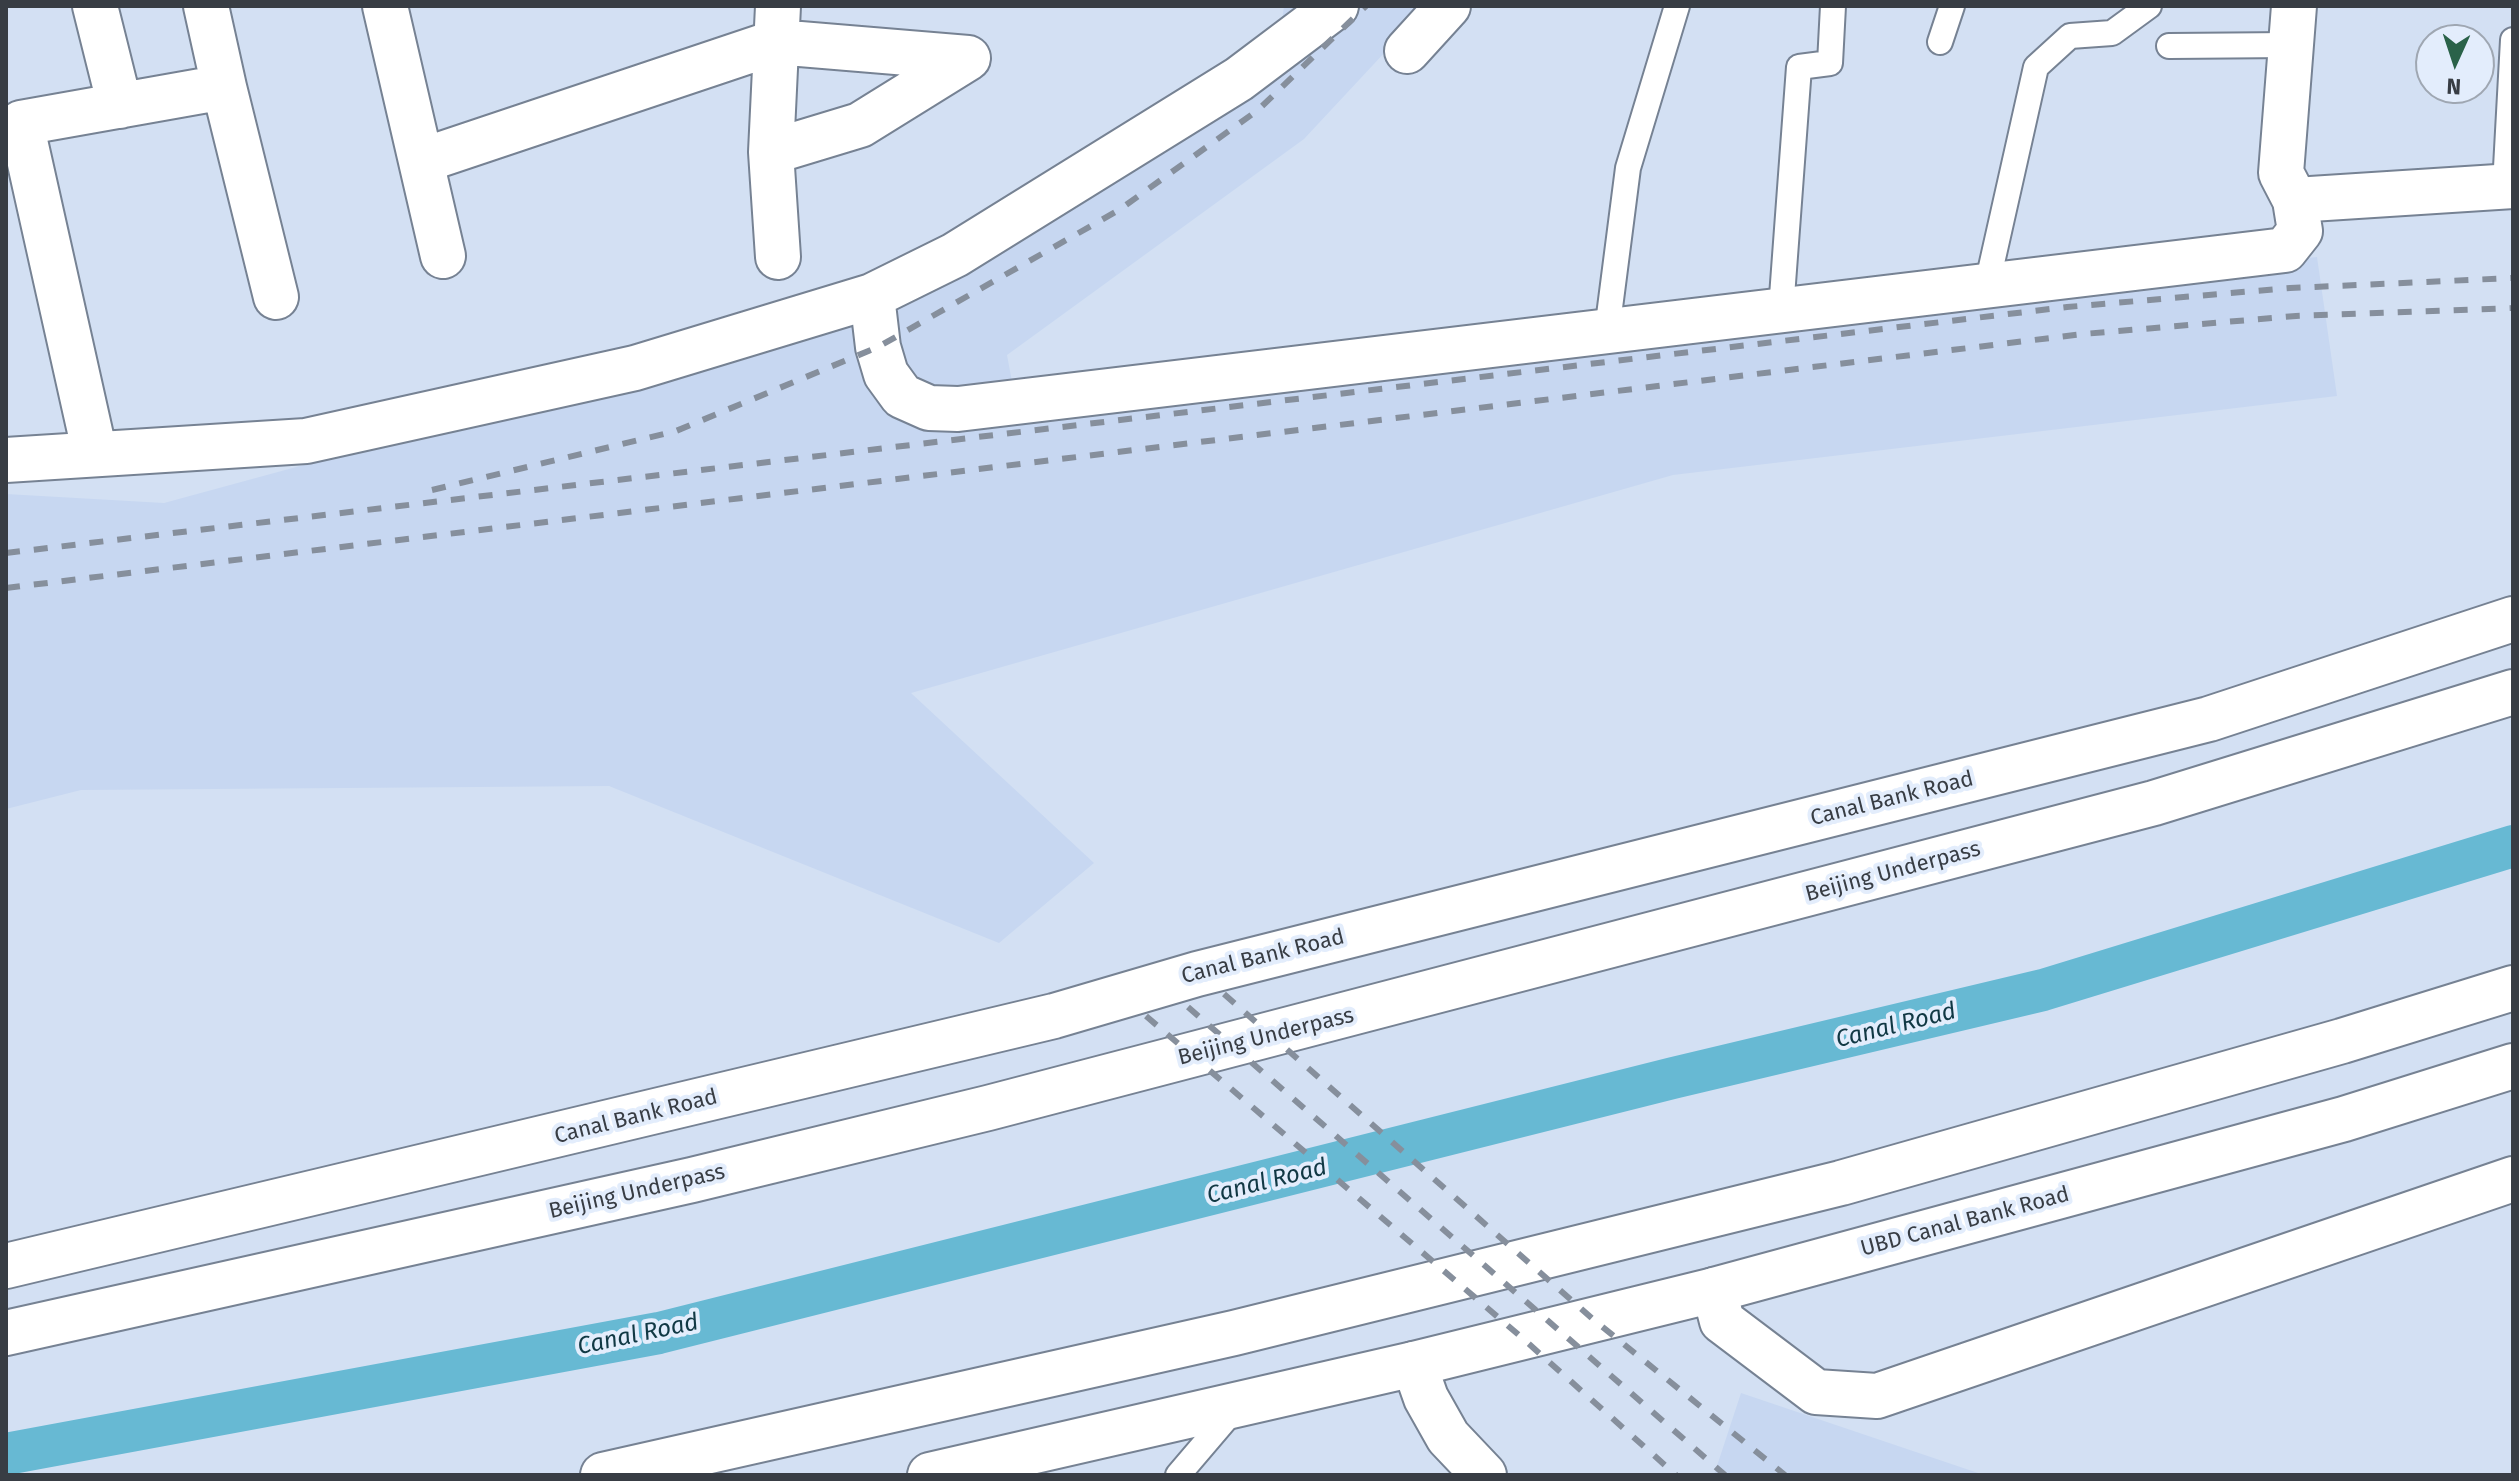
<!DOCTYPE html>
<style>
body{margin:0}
#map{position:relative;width:2519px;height:1481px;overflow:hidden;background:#d3e0f3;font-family:"Fira Sans",sans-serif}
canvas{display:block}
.frame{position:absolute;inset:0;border:8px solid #383d44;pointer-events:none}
.north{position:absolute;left:2415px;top:24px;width:80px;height:80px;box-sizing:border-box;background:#e3edfc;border:2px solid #9fa7b2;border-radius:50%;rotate:183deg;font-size:22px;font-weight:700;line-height:32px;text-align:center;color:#383d44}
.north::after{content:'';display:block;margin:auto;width:28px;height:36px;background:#2a6249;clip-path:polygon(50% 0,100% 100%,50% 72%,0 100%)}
</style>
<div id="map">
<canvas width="2519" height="1481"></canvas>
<div class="frame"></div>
<div class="north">N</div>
</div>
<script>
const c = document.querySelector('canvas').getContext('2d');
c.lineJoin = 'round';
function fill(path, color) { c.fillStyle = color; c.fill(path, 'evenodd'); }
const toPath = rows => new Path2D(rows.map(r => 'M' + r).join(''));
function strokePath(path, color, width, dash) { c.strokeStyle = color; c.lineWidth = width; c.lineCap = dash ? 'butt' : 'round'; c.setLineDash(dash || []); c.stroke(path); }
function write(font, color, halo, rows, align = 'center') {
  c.font = font + ' "Fira Sans",sans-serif'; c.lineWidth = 8; c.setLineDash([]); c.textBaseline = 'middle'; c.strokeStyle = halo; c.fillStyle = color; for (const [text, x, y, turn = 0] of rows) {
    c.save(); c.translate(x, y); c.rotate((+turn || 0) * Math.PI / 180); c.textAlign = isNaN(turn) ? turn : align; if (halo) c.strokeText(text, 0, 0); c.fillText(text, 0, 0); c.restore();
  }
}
const built = toPath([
 [1284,6,1428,6,1304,139,1007,355,1013,387,2317,257,2337,396,1673,475,911,693,1094,863,999,943,609,786,81,790,6,809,6,494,164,503,792,332,1281,29],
 [1741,1393,1984,1475,1714,1475]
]);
const canal = toPath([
 [6,1454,659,1333,1673,1078,2043,990,2513,846]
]);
const lane = toPath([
 [1940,42,1952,6],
 [2169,46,2291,45],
 [2505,186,2513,40],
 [1987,285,2036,67,2070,36,2112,33,2149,6],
 [1781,310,1799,67,1830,63,1833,6],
 [1607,331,1628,168,1677,6],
 [1178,1475,1236,1407]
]);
const street = toPath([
 [95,6,120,106],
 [385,6,443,256],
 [2294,6,2281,173,2295,200,2513,186],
 [1407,51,1448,6],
 [224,87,276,297],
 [421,161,776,42,968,58,860,125,771,152],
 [778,257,771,152,778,6],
 [872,296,955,255,1239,79,1336,6],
 [95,454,21,123,224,87,206,6],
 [6,460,306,441,635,368,872,296,878,347,886,374,902,396,929,408,958,409,2285,250,2300,231,2295,200],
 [1714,1290,1722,1321,1816,1392,1877,1396,2513,1179],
 [1414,1364,1426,1398,1448,1437,1484,1475]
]);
const primary = toPath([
 [6,1266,1054,1016,1197,974,2209,719,2513,619],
 [930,1475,1414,1364,1714,1290,2344,1119,2513,1066]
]);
const highway = toPath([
 [6,1333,692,1180,988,1108,2154,803,2513,692],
 [603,1475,1234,1333,1841,1183,2342,1041,2513,988]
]);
const rail = toPath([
 [432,490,676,431,878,347,1119,210,1258,110,1366,6],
 [6,553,2067,307,2290,288,2513,278],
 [6,588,2083,334,2296,316,2513,308],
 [1224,994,1594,1320,1785,1475],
 [1188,1007,1725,1475],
 [1146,1016,1520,1336,1676,1475]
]);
const streetNames = [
 ["Canal Bank Road",1892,799,-14],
 ["Beijing Underpass",1893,872,-15],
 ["Canal Bank Road",1263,957,-14],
 ["Beijing Underpass",1266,1037,-14],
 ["Canal Bank Road",636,1117,-14],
 ["Beijing Underpass",637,1192,-13],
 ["UBD Canal Bank Road",1965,1222,-15]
];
const waterNames = [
 ["Canal Road",1896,1026,-14],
 ["Canal Road",1267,1182,-14],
 ["Canal Road",638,1335,-12]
];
fill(built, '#c7d7f1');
strokePath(canal, '#67b9d3', 42);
strokePath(lane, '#768293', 28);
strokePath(street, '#768293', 48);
strokePath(primary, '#768293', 48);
strokePath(highway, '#768293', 48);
strokePath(lane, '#fff', 24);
strokePath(street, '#fff', 44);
strokePath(primary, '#fff', 44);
strokePath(highway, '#fff', 44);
strokePath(rail, '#868f9c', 6, [14, 14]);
write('22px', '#383d44', '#e3edfc', streetNames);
write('italic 24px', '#113844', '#e3edfc', waterNames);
</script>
